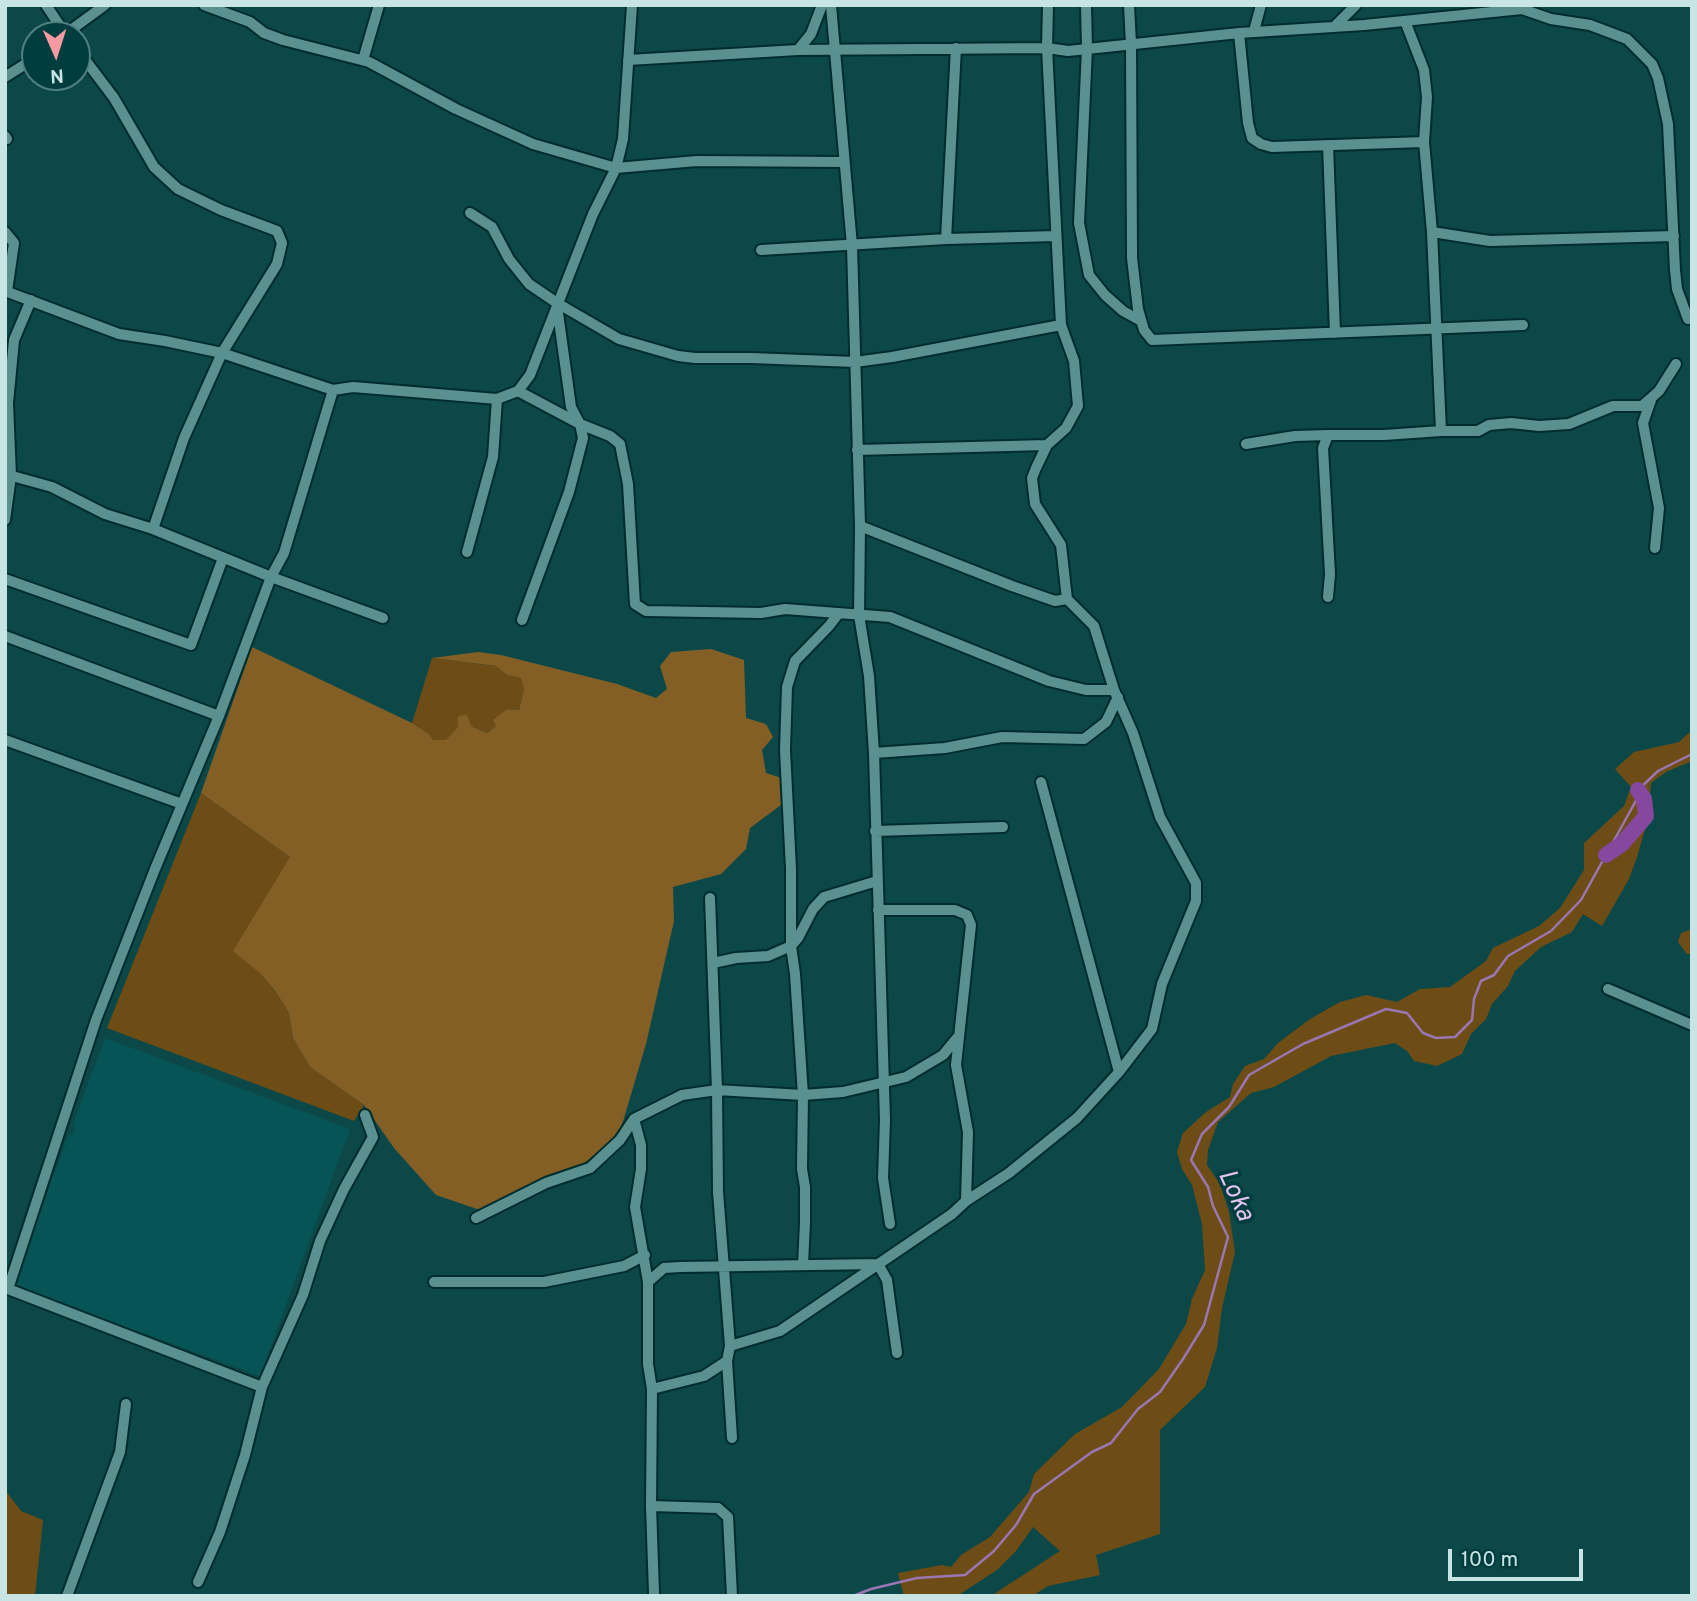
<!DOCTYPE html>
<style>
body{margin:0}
#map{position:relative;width:1697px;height:1601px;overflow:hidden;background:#0d4849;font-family:Overpass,sans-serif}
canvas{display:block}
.frame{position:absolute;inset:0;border:7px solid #c9e4e4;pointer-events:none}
.north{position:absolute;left:21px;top:21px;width:70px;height:70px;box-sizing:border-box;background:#003d3e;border:2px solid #508080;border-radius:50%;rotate:177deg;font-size:19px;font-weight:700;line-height:28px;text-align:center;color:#c9e4e4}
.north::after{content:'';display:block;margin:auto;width:24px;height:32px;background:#f49aa0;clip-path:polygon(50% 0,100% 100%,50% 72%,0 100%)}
.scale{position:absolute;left:1448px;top:1549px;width:135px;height:32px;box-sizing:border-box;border:4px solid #c9e4e4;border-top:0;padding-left:9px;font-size:21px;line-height:24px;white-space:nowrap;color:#c9e4e4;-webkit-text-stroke:5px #003d3e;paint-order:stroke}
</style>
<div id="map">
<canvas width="1697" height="1601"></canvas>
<div class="frame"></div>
<div class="north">N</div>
<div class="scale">100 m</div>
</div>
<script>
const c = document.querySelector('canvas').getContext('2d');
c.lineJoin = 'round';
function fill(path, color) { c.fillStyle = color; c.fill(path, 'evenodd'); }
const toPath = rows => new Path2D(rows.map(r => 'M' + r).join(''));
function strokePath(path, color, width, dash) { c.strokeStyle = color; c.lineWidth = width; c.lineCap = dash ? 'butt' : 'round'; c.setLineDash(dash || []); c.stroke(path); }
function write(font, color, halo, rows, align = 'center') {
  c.font = font + ' Overpass,sans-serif'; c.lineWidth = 7; c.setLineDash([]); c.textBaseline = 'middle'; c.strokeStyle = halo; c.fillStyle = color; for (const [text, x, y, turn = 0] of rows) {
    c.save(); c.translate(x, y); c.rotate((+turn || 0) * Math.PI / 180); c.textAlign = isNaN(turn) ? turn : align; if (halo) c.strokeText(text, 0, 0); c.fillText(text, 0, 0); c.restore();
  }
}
const built = toPath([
 [105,1038,350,1129,260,1376,12,1285,69,1135,73,1134,75,1127,73,1124]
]);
const green = toPath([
 [432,658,496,666,507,675,522,678,524,689,519,710,507,709,498,717,496,726,487,733,471,726,458,727,447,740,433,740,429,734,412,723],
 [1692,730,1692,761,1666,772,1651,783,1648,819,1637,857,1629,879,1602,926,1583,914,1572,932,1541,947,1515,971,1508,986,1492,1004,1486,1019,1471,1034,1462,1054,1437,1066,1414,1061,1407,1051,1395,1043,1331,1056,1274,1087,1251,1093,1218,1122,1208,1150,1207,1165,1220,1184,1229,1212,1235,1252,1222,1308,1217,1348,1205,1387,1160,1430,1160,1534,1096,1555,1100,1575,1048,1586,1032,1596,991,1596,1060,1551,1033,1527,1016,1551,997,1570,960,1594,904,1596,898,1573,942,1565,951,1567,961,1555,990,1537,1029,1492,1034,1474,1075,1434,1122,1407,1159,1369,1186,1324,1192,1299,1205,1270,1202,1224,1192,1185,1182,1169,1177,1152,1183,1133,1206,1112,1230,1097,1233,1084,1245,1066,1264,1059,1278,1043,1310,1019,1340,1002,1366,995,1397,1002,1420,989,1450,987,1486,961,1493,948,1539,926,1560,908,1584,870,1584,843,1624,806,1631,787,1615,769,1634,752,1679,742],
 [201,793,290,857,261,974,276,992,289,1013,293,1038,310,1067,364,1105,354,1121,107,1028],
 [1692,929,1692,954,1687,954,1678,942,1681,933],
 [5,1490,21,1511,43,1520,35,1596,5,1596]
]);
const forest = toPath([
 [252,647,412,723,429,734,433,740,446,740,458,727,458,716,467,715,471,726,487,733,496,726,493,720,507,709,519,710,524,689,521,678,507,675,496,666,432,658,478,652,501,655,617,684,656,698,667,689,660,666,671,652,711,649,744,660,746,718,766,724,773,737,762,750,766,773,785,779,781,805,750,828,746,849,721,874,673,887,674,921,646,1044,619,1135,578,1168,528,1185,480,1210,436,1195,394,1148,364,1105,310,1067,293,1038,289,1013,276,992,261,974,233,951,290,857,201,793]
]);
const stream = toPath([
 [853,1596,871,1589,917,1578,965,1575,994,1551,1016,1525,1034,1494,1092,1452,1111,1443,1138,1409,1160,1392,1183,1359,1204,1325,1228,1237,1213,1206,1208,1187,1191,1160,1202,1134,1229,1107,1249,1075,1303,1044,1386,1009,1407,1013,1423,1033,1436,1038,1455,1037,1472,1020,1474,999,1481,981,1494,975,1508,956,1551,931,1581,900,1638,797,1638,790,1658,771,1692,754]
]);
const river = toPath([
 [1606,855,1622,844,1646,816,1644,799,1638,790]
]);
const street = toPath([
 [46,5,66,35],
 [204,5,250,22,264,33,283,40,369,62,456,109,533,144,616,168,697,161,844,162],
 [831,5,852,246,860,526,859,615,869,676,874,753,885,1120,883,1178,890,1224],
 [1086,5,1087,49,1079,223,1089,275,1105,295,1123,311,1141,321],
 [1129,5,1131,44,1132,258,1138,309,1144,330,1152,340,1523,325],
 [1405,21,1424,70,1427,97,1424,142,1432,232,1441,431],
 [1335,26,1356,5],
 [1254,31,1261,5],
 [1239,33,1248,123,1252,138,1261,144,1272,147,1424,142],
 [64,35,105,5],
 [77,49,114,98,154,167,178,189,221,210,277,231,282,243,277,264,222,353,184,438,153,529],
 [798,50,811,34,822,5],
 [363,60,379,5],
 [628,60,798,50,1047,48,1068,51,1239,33,1364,25,1522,9,1551,19,1590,25,1627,39,1652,64,1658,78,1668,124,1675,270,1677,289,1688,319],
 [5,77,35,58],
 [5,136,7,139],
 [1328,145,1335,333],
 [470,213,492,227,509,259,529,284,557,303,619,339,678,356,695,358,751,358,855,362,892,357,1061,325],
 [5,232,14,243,7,291],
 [1432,232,1490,241,1674,236],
 [946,239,956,48],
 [761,250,946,239,1056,236],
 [5,291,119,334,165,341,222,353,333,390,353,387,497,399,518,391,530,375,593,214,616,168,623,139,632,5],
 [518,391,580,424,610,436,620,444,628,484,635,604,646,611,761,613,785,609,890,617,1049,681,1086,690,1114,690],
 [1651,400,1643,423,1659,508,1655,548],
 [1246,444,1295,436,1328,435],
 [857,450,1047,445],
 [5,474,52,487,105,514,153,529,271,577,383,618],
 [5,520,11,476,8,403,14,340,31,300],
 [860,526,1012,586,1055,601,1067,599],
 [467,552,493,457,497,399],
 [5,579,191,645,223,558],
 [1328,597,1330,574,1323,448,1328,435,1384,435,1441,431,1478,431,1489,425,1511,423,1539,426,1569,424,1613,406,1642,406,1659,391,1676,364],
 [522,620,569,492,583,438,580,424,571,407,557,306],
 [5,636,219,716],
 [5,740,182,804],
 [874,753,945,748,1002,737,1084,739,1106,722,1118,697],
 [1041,782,1119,1072],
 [875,831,1003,827],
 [713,963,736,958,768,956,791,946,798,938,813,909,824,897,877,881],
 [1608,989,1692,1025],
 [634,1119,641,1145,641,1169,635,1207,648,1282,648,1364,652,1389,651,1506,654,1593],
 [966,1201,1009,1173,1077,1118,1119,1072,1152,1029,1162,984,1196,901,1196,883,1160,817,1133,733,1114,690,1094,626,1067,599,1061,545,1035,504,1032,478,1036,468,1047,445,1066,428,1078,406,1074,361,1061,325,1047,48,1048,5],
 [476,1218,546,1183,590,1168,620,1140,634,1119,682,1095,717,1090,803,1095,843,1092,906,1077,943,1055,957,1038],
 [803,1264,805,1223,805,1187,802,1169,803,1095,795,974,791,946,791,869,785,750,787,687,795,661,829,626,839,613],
 [434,1282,544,1282,624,1266,645,1255],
 [648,1282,664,1268,680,1267,878,1264,887,1280,897,1353],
 [730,1346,780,1331,952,1214,966,1201,968,1132,956,1065,971,925,967,915,955,910,878,910],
 [727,1361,732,1438],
 [262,1387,8,1289,96,1020,155,869,219,716,271,577,284,553,333,390],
 [652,1389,704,1376,727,1361,730,1346,718,1192,717,1090,710,898],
 [651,1506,718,1508,728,1517,732,1596],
 [198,1582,220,1532,245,1455,262,1387,303,1295,320,1241,344,1189,373,1137,365,1115],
 [67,1596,120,1452,126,1404]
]);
const waterNames = [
 ["Loka",1234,1196,66]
];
fill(built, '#065455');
fill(green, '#6e4c15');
fill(forest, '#835f25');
strokePath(stream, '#9a76b3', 2.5);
strokePath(river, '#86479e', 16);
strokePath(street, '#002c2d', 14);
strokePath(street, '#5b9090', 10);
write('italic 26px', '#e4c4f1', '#003d3e', waterNames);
</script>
